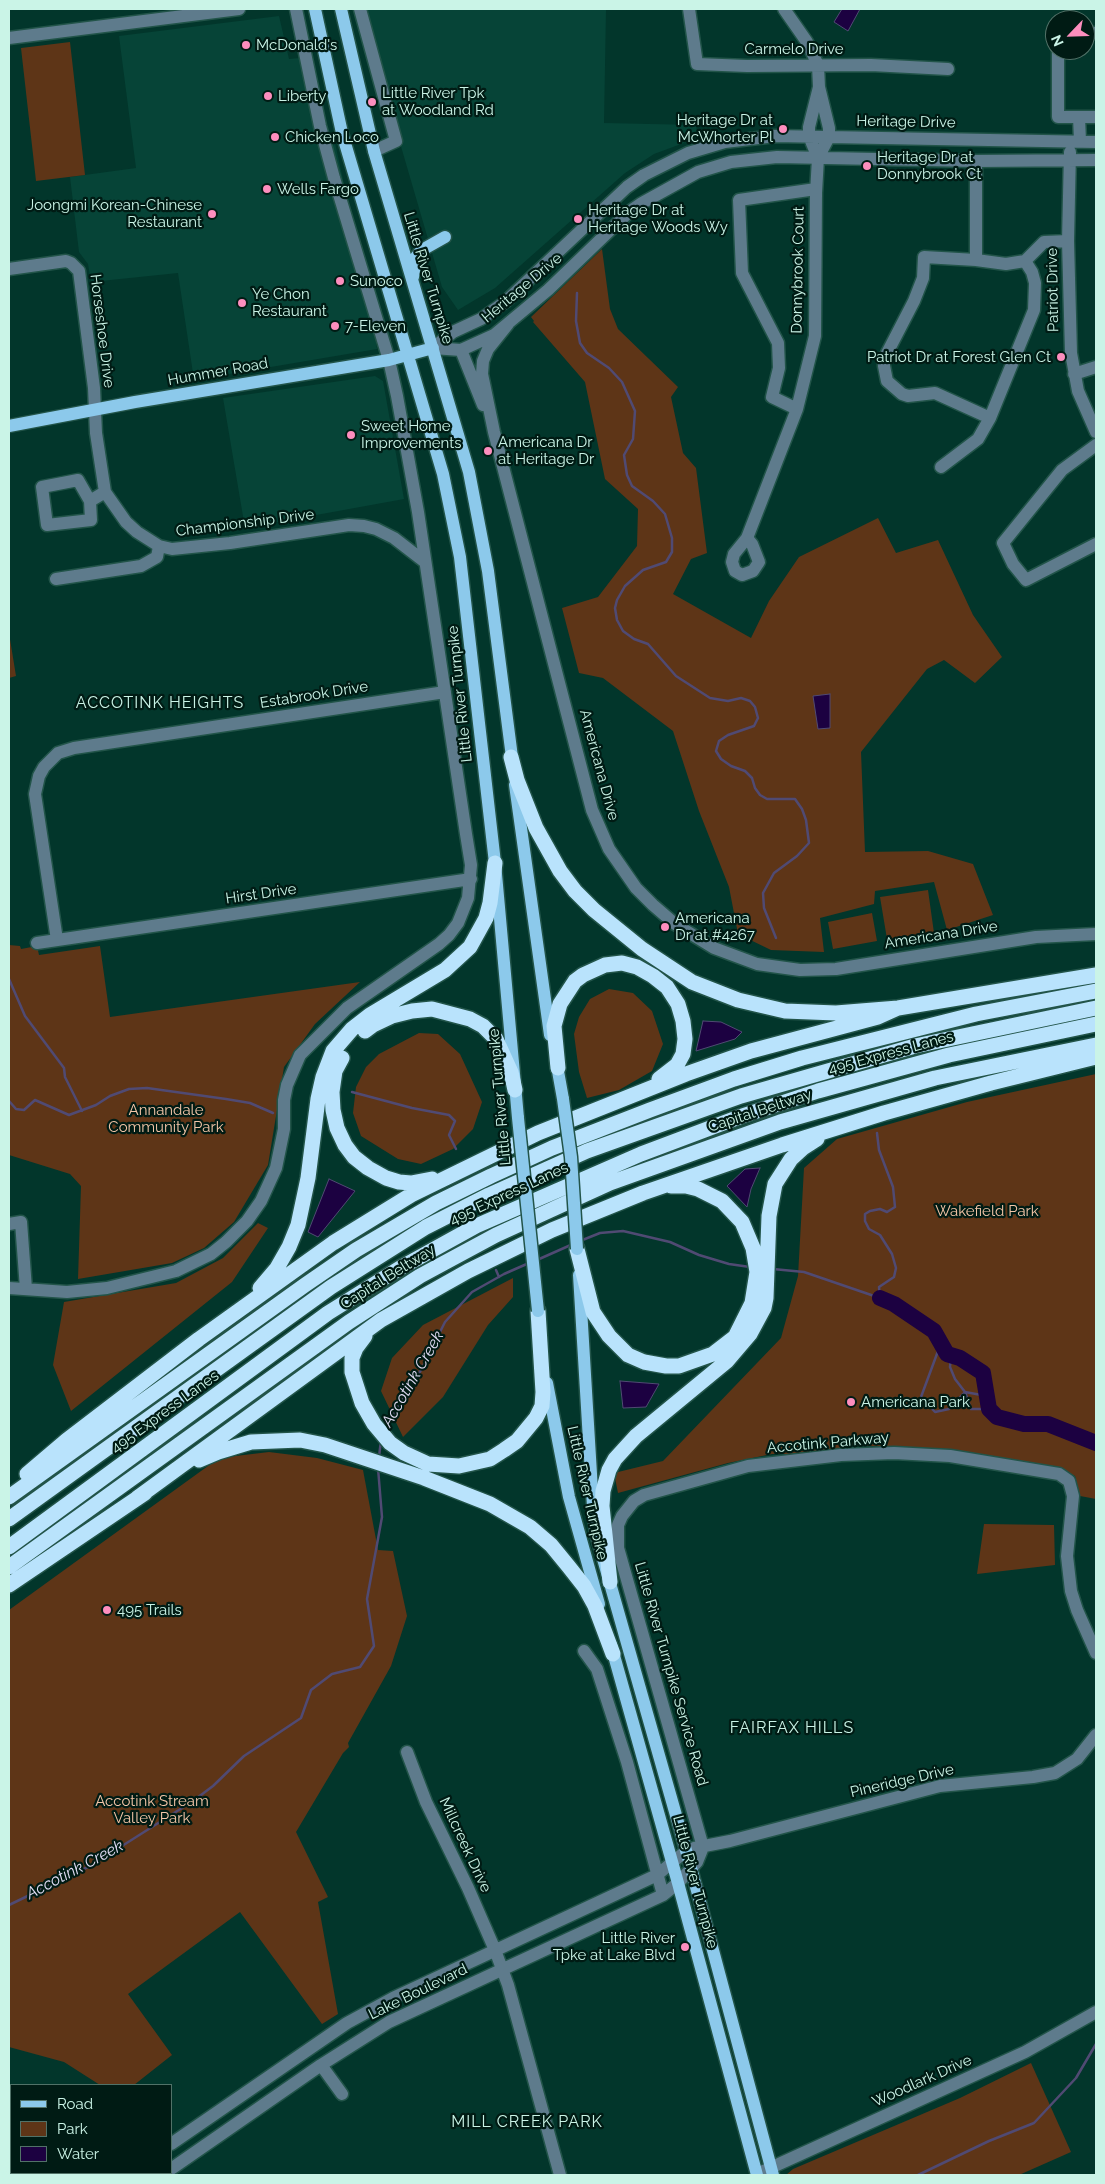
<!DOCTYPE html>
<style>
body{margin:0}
#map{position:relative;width:1105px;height:2184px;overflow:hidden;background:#02362b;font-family:Raleway,sans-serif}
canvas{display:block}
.frame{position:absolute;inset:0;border:10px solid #caf4e7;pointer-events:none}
.legend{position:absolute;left:10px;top:2084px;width:162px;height:90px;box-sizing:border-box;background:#001b14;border:1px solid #517268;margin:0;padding:6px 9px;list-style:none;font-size:15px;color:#caf4e7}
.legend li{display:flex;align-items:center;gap:10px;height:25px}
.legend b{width:25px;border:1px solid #517268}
.north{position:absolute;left:1045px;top:10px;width:50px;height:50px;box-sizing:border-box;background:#001b14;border:1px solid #517268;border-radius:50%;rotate:246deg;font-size:14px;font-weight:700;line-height:20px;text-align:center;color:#caf4e7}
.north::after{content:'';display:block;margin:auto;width:18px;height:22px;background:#fd8ebe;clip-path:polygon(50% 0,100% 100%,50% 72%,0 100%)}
</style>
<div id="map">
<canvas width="1105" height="2184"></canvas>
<div class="frame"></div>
<ul class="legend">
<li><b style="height:6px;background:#8cc9eb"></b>Road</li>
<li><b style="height:14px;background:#5e3517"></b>Park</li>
<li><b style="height:14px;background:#1c0141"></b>Water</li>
</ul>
<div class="north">N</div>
</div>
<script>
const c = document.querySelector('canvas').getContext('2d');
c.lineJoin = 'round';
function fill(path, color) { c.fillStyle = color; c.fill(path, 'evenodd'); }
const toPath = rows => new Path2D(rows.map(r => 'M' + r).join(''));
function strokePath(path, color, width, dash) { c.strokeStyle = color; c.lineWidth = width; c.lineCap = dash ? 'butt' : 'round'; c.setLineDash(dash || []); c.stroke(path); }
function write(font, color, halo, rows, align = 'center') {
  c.font = font + ' Raleway,sans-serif'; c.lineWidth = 4.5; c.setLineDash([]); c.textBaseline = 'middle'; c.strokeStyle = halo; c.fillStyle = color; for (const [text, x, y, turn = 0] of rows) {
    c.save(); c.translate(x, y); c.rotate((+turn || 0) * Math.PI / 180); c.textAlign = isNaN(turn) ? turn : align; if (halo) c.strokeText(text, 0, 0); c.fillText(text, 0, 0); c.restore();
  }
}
const built = toPath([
 [363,9,606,9,604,123,696,125,697,133,692,140,654,154,625,173,495,288,458,310,442,287,393,119],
 [279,16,289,59,300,58,321,145,335,143,371,307,377,349,194,380,178,273,91,282,88,264,79,252,70,177,136,168,119,36],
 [375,376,383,381,404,499,245,528,223,398]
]);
const green = toPath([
 [70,42,85,175,36,181,21,48],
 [602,249,610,309,618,329,678,387,671,397,683,453,696,468,707,553,691,559,673,594,751,638,769,601,799,557,878,518,896,553,938,540,973,615,1002,657,975,683,944,660,927,669,861,752,865,852,928,851,973,864,993,915,947,930,934,882,875,891,874,904,820,918,824,952,771,950,738,934,729,887,699,811,673,731,603,678,579,673,562,608,598,597,637,546,638,509,605,479,585,382,533,322,534,321,531,317],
 [9,633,16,676,9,678],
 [928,890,934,933,887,939,880,897],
 [872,913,877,941,833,949,828,922],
 [9,945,20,946,21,949,37,946,39,955,100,946,110,1017,360,982,315,1024,284,1067,268,1165,234,1222,204,1248,172,1263,78,1279,81,1186,70,1174,9,1155],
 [609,989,633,993,652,1011,663,1044,652,1071,619,1090,587,1098,579,1072,574,1034,579,1017,590,999],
 [419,1033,438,1034,460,1054,482,1102,473,1129,453,1149,421,1164,398,1159,361,1136,353,1113,356,1087,366,1067,379,1054],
 [1096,1074,1096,1499,1080,1496,1075,1476,1058,1468,957,1452,899,1447,846,1445,854,1454,772,1454,728,1463,618,1493,614,1473,663,1461,781,1338,798,1276,804,1168,837,1139,967,1102],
 [258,1223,268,1228,232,1282,71,1411,53,1365,64,1302,176,1283,223,1258],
 [513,1278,513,1297,488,1325,443,1397,403,1437,381,1391,392,1358,423,1325],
 [269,1452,317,1458,363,1470,378,1550,393,1551,407,1616,391,1666,348,1743,349,1747,343,1753,296,1832,328,1897,318,1902,338,2014,322,2024,240,1912,128,1994,172,2055,134,2085,100,2085,64,2062,9,2047,9,1610,219,1458],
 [984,1524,1054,1525,1055,1565,977,1574],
 [1031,2063,1071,2152,1019,2175,786,2175,793,2169,960,2098]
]);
const water = toPath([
 [842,9,860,9,848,31,834,22,842,9],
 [830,694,830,728,818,729,813,696,830,694],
 [703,1021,721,1022,742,1032,735,1039,696,1051,703,1021],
 [760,1168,751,1189,747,1207,727,1186,745,1169,760,1168],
 [329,1179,355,1191,318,1237,308,1232,329,1179],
 [620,1381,659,1384,646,1407,623,1408,620,1381]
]);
const stream = toPath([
 [577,293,576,321,580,343,587,353,609,368,622,382,635,411,633,439,624,455,627,475,632,486,653,501,665,514,672,538,672,552,666,562,643,570,625,586,617,600,615,608,617,620,623,631,634,639,648,644,676,676,710,698,728,701,741,698,750,701,755,707,758,718,754,726,728,735,719,741,716,751,721,759,731,766,745,771,752,778,755,788,760,795,767,799,795,799,802,809,806,820,809,843,797,856,774,873,763,893,764,908,776,938],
 [9,979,25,1016,64,1068,65,1077,82,1111],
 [352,1092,412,1108,449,1115,455,1121,449,1135,456,1149],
 [9,1101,16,1109,24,1110,35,1100,69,1115,96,1105,110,1096,129,1089,147,1088,226,1099,250,1103,273,1113],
 [580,1241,600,1233,623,1231,670,1242,699,1255,729,1264,750,1267],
 [537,1260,573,1244],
 [773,1269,804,1272,880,1298,879,1287,894,1277,896,1268,892,1254,880,1235,869,1229,865,1221,865,1214,870,1211,880,1209,887,1212,895,1207,893,1187,879,1150,877,1133],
 [496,1270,499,1277],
 [941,1343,921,1397,935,1412,949,1409,965,1392,987,1396],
 [951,1355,950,1367,955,1379,965,1392,971,1409,989,1409],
 [385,1428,421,1370,445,1322,472,1292,504,1274,529,1263],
 [379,1457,381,1440],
 [9,1905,92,1865,193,1801,213,1786,244,1756,301,1718,311,1690,332,1674,360,1667,374,1646,367,1599,382,1517,378,1468],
 [918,2175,989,2141,1034,2123,1076,2078,1096,2044]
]);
const river = toPath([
 [880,1298,894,1304,934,1331,947,1354,960,1358,983,1373,989,1409,997,1417,1024,1424,1048,1424,1096,1443]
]);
const minor = toPath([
 [360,9,396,141,374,151],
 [689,9,697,64,747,66,871,65,948,69],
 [784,9,807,42,818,65,819,87,809,127,809,136,818,158],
 [1085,33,1096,33],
 [9,38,239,9],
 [1058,50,1058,117,1096,117],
 [1079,117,1080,141],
 [1070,152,1068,241,1071,353,1078,391,1096,432],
 [976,161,976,260,1006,264,1025,261,1044,242,1068,241],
 [976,260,924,257,923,278,914,301,884,359,884,366,887,381,902,394,908,396,935,393,990,418,1034,310,1035,283,1032,272,1025,261],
 [9,269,66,261,71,263,79,271,94,388,96,433,105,492,126,522,137,532,159,546,172,549,230,543,349,525,364,526,376,529,394,538,425,562],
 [508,324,488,349,483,361,482,374,494,432,592,810,609,849,636,888,653,905,675,924,714,948,757,964,800,970,836,969,1036,937,1096,934],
 [433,348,453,332,481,319,505,302,627,187,644,175,688,153,725,142,775,136,1096,142],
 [433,348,461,350,494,335,548,290,629,212,642,203,698,172,731,162,777,157,976,161,1096,160],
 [461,350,483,405],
 [1074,374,1096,367],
 [797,409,815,336,816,193,818,158,829,137,829,128,819,87],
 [1096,445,1062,470,1003,543,1013,564,1026,580,1096,544],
 [941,467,978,439,990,418],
 [90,501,78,480,42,487,47,525,91,520,90,501,105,492],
 [747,538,752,544,759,562,753,571,742,575,735,571,732,562,734,554,747,538,797,409,772,397,779,368,778,343,742,273,739,200,816,189],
 [56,579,141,566,157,557,159,546],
 [57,940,35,794,39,776,44,767,58,753,74,748,445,692],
 [37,943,471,879],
 [9,1224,21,1222,26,1289],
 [9,1288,67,1292,107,1288,176,1271,211,1254,226,1242,247,1221,261,1201,276,1168,284,1129,284,1100,287,1085,300,1055,347,1008,439,944,449,935,458,923,468,898,471,865,466,834,418,512,397,396,389,360,334,178,320,126,296,9],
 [584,1651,597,1669,627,1762,663,1895],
 [407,1752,426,1802,468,1888,495,1950,508,1985,560,2175],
 [703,1847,618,1548,618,1525,622,1516,634,1501,644,1495,748,1466,841,1455,894,1453,950,1456,1059,1474,1069,1481,1073,1496,1067,1556,1071,1591,1077,1610,1096,1653],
 [321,2065,342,2094],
 [9,2127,11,2128],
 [171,2144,347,2023,393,1998,657,1875,686,1851,694,1848,730,1841,940,1786,1033,1777,1055,1773,1077,1759,1096,1735],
 [171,2169,321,2065,389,2022,663,1895,678,1883,697,1862,703,1847],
 [77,2173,79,2175],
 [757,2174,1025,2052,1096,2012],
 [124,2175,127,2173]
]);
const major = toPath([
 [315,9,342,133,443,474,460,557,495,863,518,1118],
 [341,9,374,151,469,472,488,571,513,765],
 [413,277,416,257,422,250,445,237],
 [9,426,135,402,389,360,433,348],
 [515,785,550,1035],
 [556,1060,563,1099],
 [579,1275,593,1507,596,1534,691,1868,773,2175],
 [547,1383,569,1497,599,1604],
 [611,1645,678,1883,757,2175]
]);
const highway = toPath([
 [511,757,517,780,536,828,560,871,575,891,594,910,642,949,692,982,738,1000,785,1011,836,1013,898,1008,1096,975],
 [365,1031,373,1025,392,1016,412,1011,432,1009,470,1019,483,1026,496,1039,511,1072,515,1090],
 [342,1058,335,1071,332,1092,333,1110,337,1128,345,1145,354,1157,368,1168,386,1178,399,1182,411,1183,432,1179],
 [558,1068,554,1026,560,1004,575,981,583,975,605,965,622,963,637,967,653,976,667,987,678,1004,683,1021,685,1039,683,1054,677,1065,659,1079],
 [577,1249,593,1312,609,1336,628,1355,644,1362,666,1366,679,1366,713,1354,735,1337,752,1303,757,1272,753,1248,742,1222,722,1201,698,1189,686,1186,671,1186],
 [260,1288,277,1268,289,1247,298,1225,308,1178,318,1099,323,1077,333,1051,352,1029,370,1015,445,970,470,947,486,918,490,903,495,863],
 [365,1336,356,1348,352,1358,352,1372,362,1403,374,1424,390,1443,404,1453,428,1464,459,1466,490,1459,504,1450,517,1441,536,1418,542,1406,543,1392,538,1311],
 [199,1460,218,1452,251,1442,300,1440,325,1445,424,1478,490,1504,530,1527,551,1545,569,1567,584,1586,595,1606,613,1654],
 [27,1474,67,1440,199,1339,333,1243,411,1195,538,1133,686,1074,751,1051,878,1017,898,1008],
 [9,1497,305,1285,356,1250,436,1203,491,1176,552,1148,650,1110,734,1079,802,1058,976,1014,1096,991],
 [137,1498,381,1320,468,1271,552,1230,643,1193,782,1145,884,1113,991,1083,1096,1057],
 [9,1519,331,1287,426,1227,489,1195,587,1151,741,1096,915,1046,1096,1008],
 [9,1547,328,1313,400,1268,476,1226,641,1154,742,1116,818,1091,949,1055,1096,1024],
 [9,1567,349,1322,420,1276,496,1235,610,1183,780,1122,935,1078,1096,1045],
 [610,1582,602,1506,603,1491,609,1470,615,1459,636,1436,727,1361,750,1334,764,1308,766,1298,769,1216,775,1184,791,1159,803,1148,817,1139],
 [9,1585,145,1493]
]);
const majorBridge = toPath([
 [563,1099,571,1157,577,1249],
 [518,1118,538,1311]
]);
const markers = [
 [246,45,5,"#fd8ebe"],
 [268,96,5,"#fd8ebe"],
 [372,102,5,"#fd8ebe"],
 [783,129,5,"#fd8ebe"],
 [275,137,5,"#fd8ebe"],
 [867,166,5,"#fd8ebe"],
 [267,189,5,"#fd8ebe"],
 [212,214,5,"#fd8ebe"],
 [578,219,5,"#fd8ebe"],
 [340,281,5,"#fd8ebe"],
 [242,303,5,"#fd8ebe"],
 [335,326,5,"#fd8ebe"],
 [1061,357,5,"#fd8ebe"],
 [351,435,5,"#fd8ebe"],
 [488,451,5,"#fd8ebe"],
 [665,927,5,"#fd8ebe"],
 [851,1402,5,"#fd8ebe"],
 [107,1610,5,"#fd8ebe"],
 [685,1947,5,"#fd8ebe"]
];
const poiNames = [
 ["McDonald's",256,45],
 ["Little River Tpk",382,93],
 ["at Woodland Rd",382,110],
 ["Liberty",278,96],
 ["Heritage Dr at",773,120,"right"],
 ["McWhorter Pl",773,137,"right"],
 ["Chicken Loco",285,137],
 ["Heritage Dr at",877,157],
 ["Donnybrook Ct",877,174],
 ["Wells Fargo",277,189],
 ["Joongmi Korean-Chinese",202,205,"right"],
 ["Restaurant",202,222,"right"],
 ["Heritage Dr at",588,210],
 ["Heritage Woods Wy",588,227],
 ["Sunoco",350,281],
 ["Ye Chon",252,294],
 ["Restaurant",252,311],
 ["7-Eleven",345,326],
 ["Patriot Dr at Forest Glen Ct",1051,357,"right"],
 ["Sweet Home",361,426],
 ["Improvements",361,443],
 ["Americana Dr",498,442],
 ["at Heritage Dr",498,459],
 ["Americana",675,918],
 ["Dr at #4267",675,935],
 ["Americana Park",861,1402],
 ["495 Trails",117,1610],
 ["Little River",675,1938,"right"],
 ["Tpke at Lake Blvd",675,1955,"right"]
];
const streetNames = [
 ["Carmelo Drive",794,49],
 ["Heritage Drive",906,122,1],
 ["Donnybrook Court",798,270,-89],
 ["Little River Turnpike",428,278,73],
 ["Heritage Drive",522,288,-40],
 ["Patriot Drive",1053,290,-91],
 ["Horseshoe Drive",102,331,83],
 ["Hummer Road",218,372,-10],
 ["Championship Drive",245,523,-7],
 ["Little River Turnpike",460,694,-96],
 ["Estabrook Drive",314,695,-9],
 ["Americana Drive",599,765,75],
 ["Hirst Drive",261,894,-8],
 ["Americana Drive",941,935,-9],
 ["495 Express Lanes",891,1053,-15],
 ["Little River Turnpike",500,1097,-95],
 ["Capital Beltway",760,1111,-18],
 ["495 Express Lanes",509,1194,-25],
 ["Capital Beltway",388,1277,-32],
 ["495 Express Lanes",165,1412,-36],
 ["Accotink Parkway",828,1443,-5],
 ["Little River Turnpike",587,1493,77],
 ["Little River Turnpike Service Road",671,1674,74],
 ["Pineridge Drive",902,1781,-13],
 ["Millcreek Drive",465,1845,65],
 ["Little River Turnpike",695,1882,75],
 ["Lake Boulevard",418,1992,-26],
 ["Woodlark Drive",922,2081,-24]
];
const parkNames = [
 ["Annandale",166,1110],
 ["Community Park",166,1127],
 ["Wakefield Park",987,1211],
 ["Accotink Stream",152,1801],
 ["Valley Park",152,1818]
];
const neighbourhoodNames = [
 ["ACCOTINK HEIGHTS",160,703],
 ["FAIRFAX HILLS",792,1728],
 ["MILL CREEK PARK",527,2122]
];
const waterNames = [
 ["Accotink Creek",413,1379,-60],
 ["Accotink Creek",75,1870,-28]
];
fill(built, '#064437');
fill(green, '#5e3517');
fill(water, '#1c0141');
strokePath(water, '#504a73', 1);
strokePath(stream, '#504a73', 2.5);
strokePath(river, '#1c0141', 16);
strokePath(minor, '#225449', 15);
strokePath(major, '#225449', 15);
strokePath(highway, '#225449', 18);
strokePath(minor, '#5e7b8c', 12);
strokePath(major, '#8cc9eb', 12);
strokePath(highway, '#b9e3fc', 15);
strokePath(majorBridge, '#225449', 15, []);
strokePath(majorBridge, '#8cc9eb', 12);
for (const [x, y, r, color] of markers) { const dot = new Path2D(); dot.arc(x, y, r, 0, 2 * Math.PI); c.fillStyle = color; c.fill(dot); strokePath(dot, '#001b14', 2); }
write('15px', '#caf4e7', '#001b14', poiNames, 'left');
write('15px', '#caf4e7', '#001b14', streetNames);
write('15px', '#f4c6a8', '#001b14', parkNames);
c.letterSpacing = '1px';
write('16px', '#caf4e7', '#001b14', neighbourhoodNames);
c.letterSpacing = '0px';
write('italic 16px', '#e2def6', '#001b14', waterNames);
</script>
